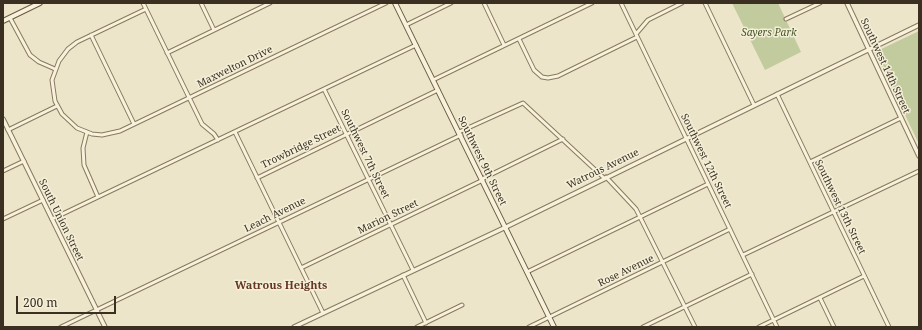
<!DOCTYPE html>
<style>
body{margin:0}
#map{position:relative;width:922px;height:330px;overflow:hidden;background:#ede5c9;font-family:"Noto Serif",serif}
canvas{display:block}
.frame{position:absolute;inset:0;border:4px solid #3a2f21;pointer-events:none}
.scale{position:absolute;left:16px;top:296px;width:100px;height:18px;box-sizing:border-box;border:2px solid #3a2f21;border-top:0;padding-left:5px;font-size:12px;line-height:14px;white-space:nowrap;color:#3a2f21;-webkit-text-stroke:3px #f4efd8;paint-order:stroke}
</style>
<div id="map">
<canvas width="922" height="330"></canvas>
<div class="frame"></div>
<div class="scale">200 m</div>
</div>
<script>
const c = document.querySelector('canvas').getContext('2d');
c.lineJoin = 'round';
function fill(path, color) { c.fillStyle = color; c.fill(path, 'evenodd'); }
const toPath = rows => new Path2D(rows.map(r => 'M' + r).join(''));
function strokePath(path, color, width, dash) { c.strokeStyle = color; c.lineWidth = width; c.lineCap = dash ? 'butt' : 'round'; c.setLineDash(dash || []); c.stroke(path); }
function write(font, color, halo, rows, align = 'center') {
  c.font = font + ' "Noto Serif",serif'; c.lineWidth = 3; c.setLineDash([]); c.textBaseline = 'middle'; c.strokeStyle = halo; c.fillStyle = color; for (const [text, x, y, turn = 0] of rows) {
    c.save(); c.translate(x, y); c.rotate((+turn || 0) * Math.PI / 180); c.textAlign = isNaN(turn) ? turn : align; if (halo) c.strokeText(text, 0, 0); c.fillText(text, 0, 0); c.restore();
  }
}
const green = toPath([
 [732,3,778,3,801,52,765,70],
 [919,31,919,144,875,52]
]);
const minor = toPath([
 [143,3,202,124,214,134,218,140],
 [201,3,214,30],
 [484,3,504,45],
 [621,3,777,327],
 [705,3,754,105],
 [146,9,77,42,68,49,59,61,52,80,55,101,62,114,77,128,92,134,102,135,120,131,386,3],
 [10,18,30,55,39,62,55,69],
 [786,19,820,3],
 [406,25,451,3],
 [636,34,648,20,682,3],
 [91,35,134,124],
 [519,39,534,70,542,77,548,78,558,76,637,37],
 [167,53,270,3],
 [433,80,592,3],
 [324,89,413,270],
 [777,94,889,327],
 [8,130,57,106],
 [87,132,83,148,84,165,98,197],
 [235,132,323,313],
 [459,132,523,103,604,178],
 [810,162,901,118],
 [3,171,24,161],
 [606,177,636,209,695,327],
 [257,178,438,90],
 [482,179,563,139],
 [3,219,43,200],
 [52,219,416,45],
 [743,255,919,171],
 [301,268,483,180],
 [527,272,708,184],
 [403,275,426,323],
 [820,298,834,327],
 [61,327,461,135],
 [417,327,462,305],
 [529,327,730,229],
 [643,327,752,274],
 [759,327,864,276]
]);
const tertiary = toPath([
 [847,3,919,156],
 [3,119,105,327],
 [294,327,506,227,919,25]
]);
const secondary = toPath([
 [395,3,554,327],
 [3,21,40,3]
]);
const parkNames = [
 ["Sayers Park",769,33]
];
const streetNames = [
 ["Southwest 14th Street",885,66,65],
 ["Maxwelton Drive",235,67,-26],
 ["Trowbridge Street",301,147,-26],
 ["Southwest 7th Street",365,154,64],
 ["Southwest 9th Street",482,161,64],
 ["Southwest 12th Street",706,161,64],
 ["Watrous Avenue",603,169,-26],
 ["Southwest 13th Street",840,207,64],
 ["Leach Avenue",275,215,-26],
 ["Marion Street",388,217,-26],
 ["South Union Street",61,220,64],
 ["Rose Avenue",626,271,-26]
];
const neighbourhoodNames = [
 ["Watrous Heights",281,286]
];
fill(green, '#c2cb9d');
strokePath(minor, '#88785e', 5);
strokePath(tertiary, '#88785e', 5.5);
strokePath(secondary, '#6a5941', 6);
strokePath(minor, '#f8f2dc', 3);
strokePath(tertiary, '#f8f2dc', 3.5);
strokePath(secondary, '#f8f2dc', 4);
write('italic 10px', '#465529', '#f4efd8', parkNames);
write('10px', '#3a2f21', '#f4efd8', streetNames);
write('bold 11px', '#643623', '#f4efd8', neighbourhoodNames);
</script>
